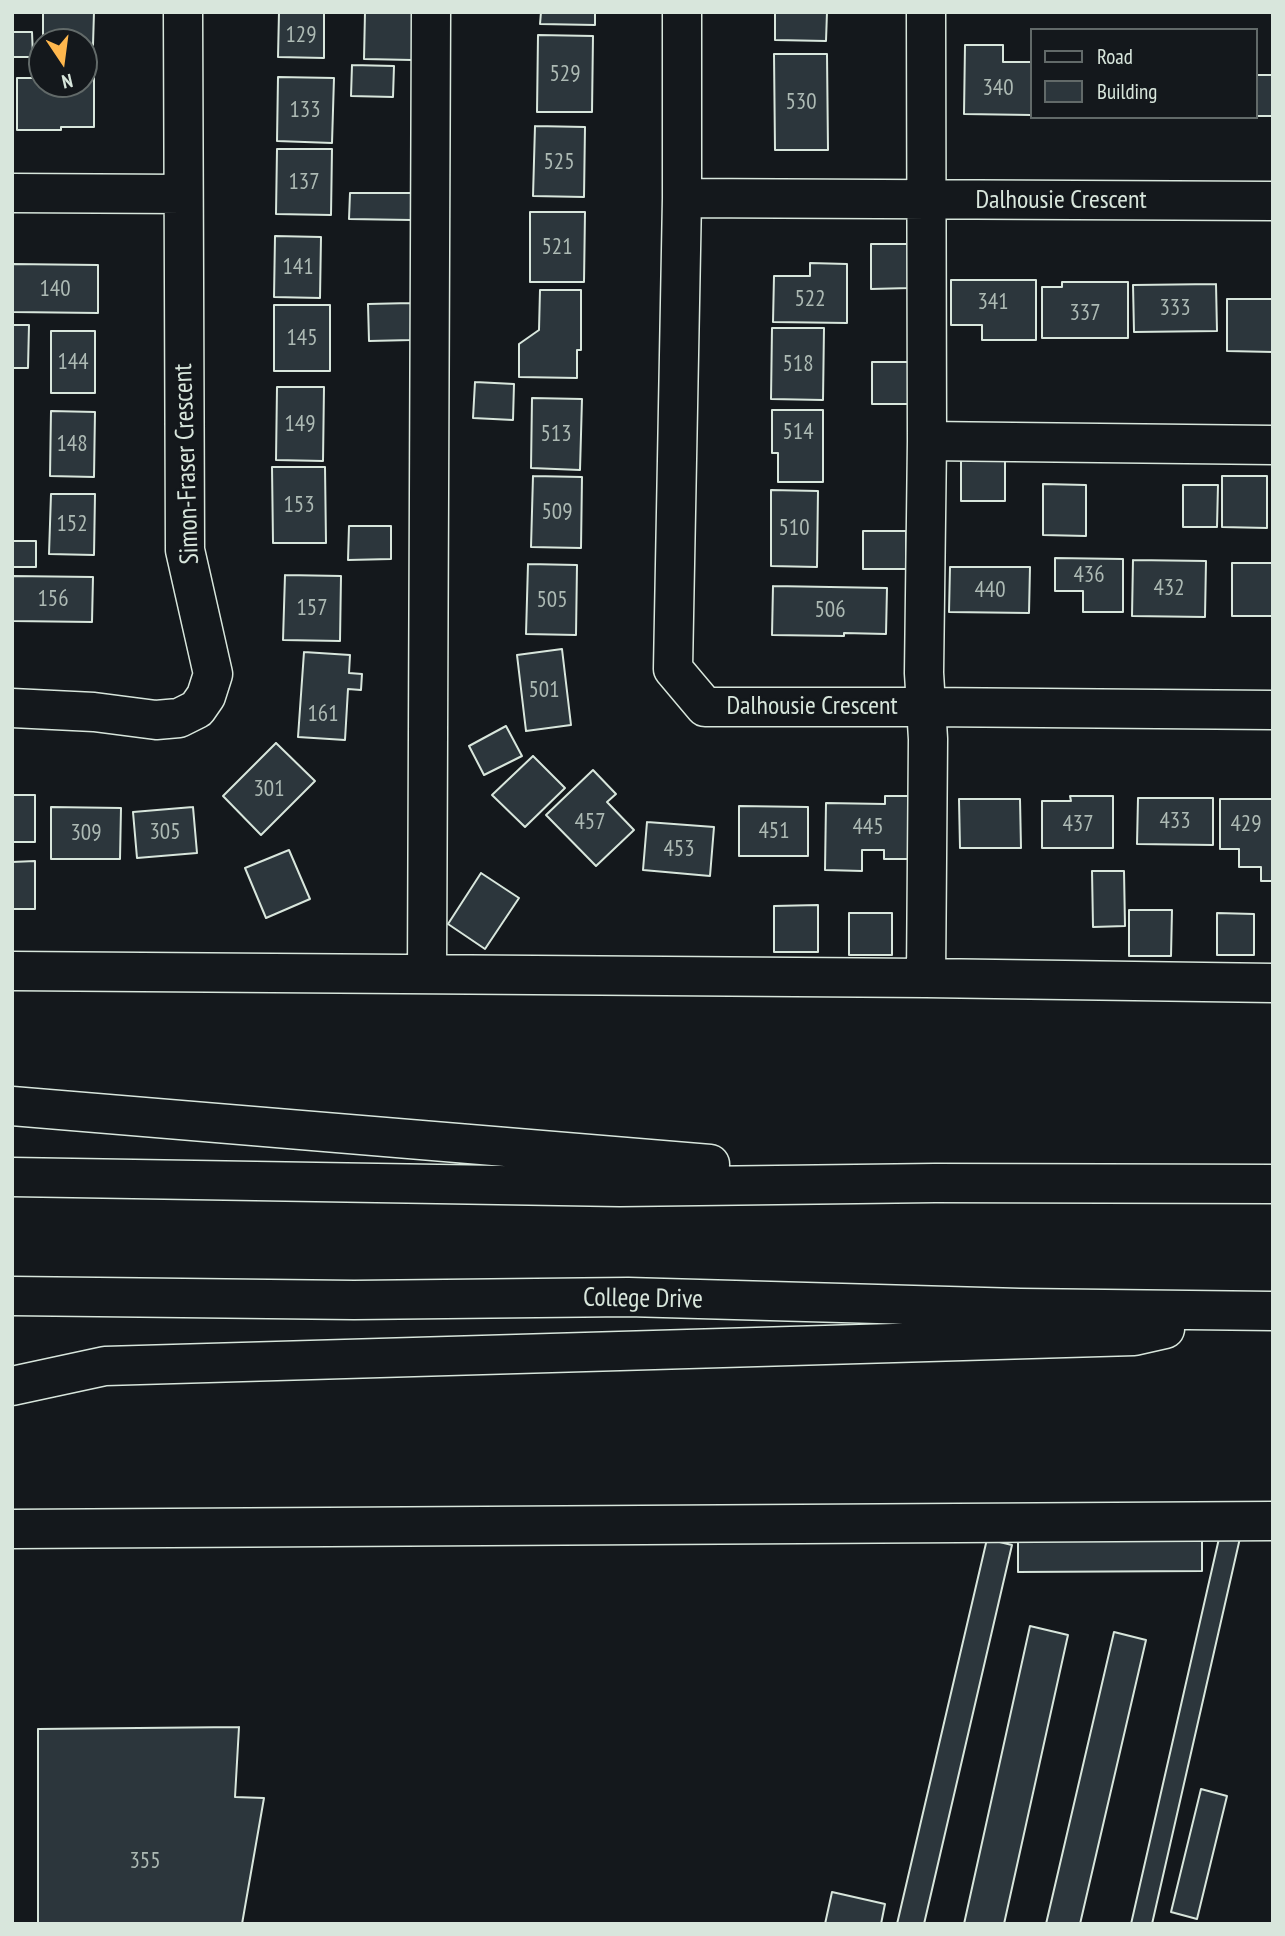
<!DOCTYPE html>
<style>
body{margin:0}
#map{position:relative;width:1285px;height:1936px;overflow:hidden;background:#14181c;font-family:"PT Sans Narrow",sans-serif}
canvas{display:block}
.frame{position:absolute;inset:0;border:14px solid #d8e6dc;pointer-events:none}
.legend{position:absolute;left:1030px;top:28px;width:228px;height:91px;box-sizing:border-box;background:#14181c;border:2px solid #626a69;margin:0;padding:9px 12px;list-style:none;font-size:21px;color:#d8e6dc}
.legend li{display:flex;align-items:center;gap:14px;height:35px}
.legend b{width:35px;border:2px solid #626a69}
.north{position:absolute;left:28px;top:28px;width:70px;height:70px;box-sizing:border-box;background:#14181c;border:2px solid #626a69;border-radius:50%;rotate:167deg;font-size:19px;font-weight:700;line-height:28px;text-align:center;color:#d8e6dc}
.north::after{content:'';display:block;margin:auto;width:24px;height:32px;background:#ffb74d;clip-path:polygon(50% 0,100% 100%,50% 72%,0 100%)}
</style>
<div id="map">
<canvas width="1285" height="1936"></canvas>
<div class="frame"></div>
<ul class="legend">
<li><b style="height:9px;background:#14181c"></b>Road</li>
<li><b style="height:19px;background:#2c363c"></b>Building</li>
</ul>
<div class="north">N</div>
</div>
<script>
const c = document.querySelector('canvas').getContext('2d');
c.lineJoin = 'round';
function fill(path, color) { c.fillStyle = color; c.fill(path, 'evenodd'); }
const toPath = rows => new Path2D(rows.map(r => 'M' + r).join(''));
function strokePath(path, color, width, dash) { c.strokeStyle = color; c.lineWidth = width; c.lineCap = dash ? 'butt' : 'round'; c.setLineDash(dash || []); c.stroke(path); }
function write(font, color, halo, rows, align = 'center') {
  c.font = font + ' "PT Sans Narrow",sans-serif'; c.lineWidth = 5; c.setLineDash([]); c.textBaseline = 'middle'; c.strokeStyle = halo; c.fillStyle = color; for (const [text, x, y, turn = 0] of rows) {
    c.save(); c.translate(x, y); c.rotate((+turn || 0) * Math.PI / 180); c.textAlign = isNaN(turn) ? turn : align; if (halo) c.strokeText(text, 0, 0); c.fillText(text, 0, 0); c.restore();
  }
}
const building = toPath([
 [43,12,94,12,93,45,84,45,84,42,43,42,43,12],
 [279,12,324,12,324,58,278,57,279,12],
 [365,12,413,12,412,60,364,59,365,12],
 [541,12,595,12,595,25,540,24,541,12],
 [775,12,827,12,826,41,775,40,775,12],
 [12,32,32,32,33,57,12,57,12,32],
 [538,35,593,36,592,112,537,112,538,35],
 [965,45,1003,45,1003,62,1031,62,1031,115,964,114,965,45],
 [774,54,827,54,828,150,775,150,774,54],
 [352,65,394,66,393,97,351,96,352,65],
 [1255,75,1273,75,1273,116,1255,116,1255,75],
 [278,77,334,78,332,143,277,141,278,77],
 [17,78,42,78,42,84,84,84,84,78,94,78,94,127,61,127,61,130,17,130,17,78],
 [535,126,585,127,584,197,533,196,535,126],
 [277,149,332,149,331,215,276,214,277,149],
 [350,193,411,193,411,220,349,219,350,193],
 [530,212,585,212,584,282,530,282,530,212],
 [275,236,321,237,320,298,274,297,275,236],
 [871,244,910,244,910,288,871,289,871,244],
 [810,263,847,264,847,323,773,322,774,276,810,276,810,263],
 [12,264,98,265,98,313,12,312,12,264],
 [951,280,1036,280,1036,340,982,340,982,325,951,325,951,280],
 [1062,282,1128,282,1128,338,1042,338,1042,287,1062,287,1062,282],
 [1216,284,1217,331,1134,332,1133,285,1216,284],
 [540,290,581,290,581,350,577,350,577,378,519,377,519,344,539,330,540,290],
 [1227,299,1273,299,1273,352,1227,351,1227,299],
 [411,303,412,340,369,341,368,304,411,303],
 [274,305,330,305,330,371,274,371,274,305],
 [12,325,29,325,28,368,12,368,12,325],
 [772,328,824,328,823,400,771,399,772,328],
 [51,331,95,331,95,393,51,393,51,331],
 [872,362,911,362,911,404,872,404,872,362],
 [475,382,514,384,513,420,473,418,475,382],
 [277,387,324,387,323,461,276,460,277,387],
 [532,398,582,399,580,470,531,468,532,398],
 [772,410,823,410,823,482,778,482,778,453,772,453,772,410],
 [51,411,95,412,94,477,50,476,51,411],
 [1005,458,1005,501,961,501,961,459,1005,458],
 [272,467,325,467,326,543,273,543,272,467],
 [533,476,582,477,581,548,531,547,533,476],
 [1222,476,1267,476,1267,528,1222,527,1222,476],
 [1043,484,1086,485,1086,536,1043,535,1043,484],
 [1183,485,1218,485,1217,527,1183,527,1183,485],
 [771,490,818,491,817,567,771,566,771,490],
 [51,494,95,494,94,555,49,554,51,494],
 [349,526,391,526,391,559,348,560,349,526],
 [863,531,906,531,906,569,863,569,863,531],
 [12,541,36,541,36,567,12,567,12,541],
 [1055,558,1123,559,1123,612,1083,612,1083,591,1055,591,1055,558],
 [1133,560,1206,561,1205,617,1132,616,1133,560],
 [1232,563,1273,563,1273,616,1232,616,1232,563],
 [528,564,577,565,576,635,526,634,528,564],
 [950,567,1030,567,1029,613,949,612,950,567],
 [285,575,341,576,340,641,283,640,285,575],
 [12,576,93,577,92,622,12,621,12,576],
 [773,586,887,588,886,634,844,633,844,636,772,635,773,586],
 [562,649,571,725,526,731,517,655,562,649],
 [304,652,350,655,349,673,362,674,361,690,348,689,345,740,298,737,304,652],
 [506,726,522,756,484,775,469,746,506,726],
 [276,743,315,781,261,835,223,796,276,743],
 [533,756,565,788,525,827,492,795,533,756],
 [593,770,616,794,607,802,634,830,596,866,546,815,593,770],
 [12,795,35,795,35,842,12,842,12,795],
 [885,796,911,796,910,859,884,859,884,850,862,850,862,871,825,870,826,803,885,804,885,796],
 [1070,796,1113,796,1113,848,1042,848,1042,801,1071,801,1070,796],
 [1138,798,1213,798,1213,845,1137,844,1138,798],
 [959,799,1020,799,1021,848,960,848,959,799],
 [1220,799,1273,799,1273,881,1261,881,1261,867,1239,867,1239,849,1220,849,1220,799],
 [739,806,808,807,808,856,739,856,739,806],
 [51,807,121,808,120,859,51,859,51,807],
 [193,807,197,853,137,858,133,812,193,807],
 [647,822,714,827,710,876,643,870,647,822],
 [289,850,310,899,266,918,245,868,289,850],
 [35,861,35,909,12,909,12,862,35,861],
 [1092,871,1124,871,1125,926,1093,927,1092,871],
 [481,873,519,898,485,949,448,924,481,873],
 [818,905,818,952,774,952,774,906,818,905],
 [1129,910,1172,910,1171,956,1129,956,1129,910],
 [849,913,892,913,892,955,849,955,849,913],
 [1217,913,1254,914,1254,955,1217,955,1217,913],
 [1220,1534,1240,1538,1152,1924,1131,1924,1220,1534],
 [1202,1536,1202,1571,1018,1572,1018,1537,1202,1536],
 [987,1539,1012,1545,924,1924,897,1924,987,1539],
 [1030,1626,1068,1635,1004,1924,964,1924,1030,1626],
 [1114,1632,1146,1640,1080,1924,1046,1924,1114,1632],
 [239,1727,235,1797,264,1798,242,1924,38,1924,38,1729,239,1727],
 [1201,1789,1227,1796,1197,1919,1171,1912,1201,1789],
 [832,1892,885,1904,881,1924,825,1924,832,1892]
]);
const minor = toPath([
 [682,12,682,198,673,669,705,707,926,707,1273,710],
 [926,12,927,441,924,673,928,739,926,978],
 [12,193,182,194],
 [682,198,1273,201],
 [927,441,1273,445],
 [12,708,94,712,156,720,179,718,197,709,206,696,213,674,185,550,183,12],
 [12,971,926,978,1273,983],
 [427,974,431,12],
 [12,1529,1273,1521]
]);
const highway = toPath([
 [12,1106,710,1164],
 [12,1177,620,1187,935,1183,1273,1184],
 [12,1296,354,1300,628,1297,1020,1308,1273,1311],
 [12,1386,105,1366,1134,1336,1165,1329]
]);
const numberNames = [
 ["129",301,35],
 ["529",565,74],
 ["340",998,88],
 ["530",801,102],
 ["133",305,110],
 ["525",559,162],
 ["137",304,182],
 ["521",557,247],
 ["141",298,267],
 ["140",55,289],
 ["522",810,299],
 ["341",993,302],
 ["333",1175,308],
 ["337",1085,313],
 ["145",302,338],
 ["144",73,362],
 ["518",798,364],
 ["149",300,424],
 ["514",798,432],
 ["513",556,434],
 ["148",72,444],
 ["153",299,505],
 ["509",557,512],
 ["152",72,524],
 ["510",794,528],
 ["436",1089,575],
 ["432",1169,588],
 ["440",990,590],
 ["156",53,599],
 ["505",552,600],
 ["157",312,608],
 ["506",830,610],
 ["501",544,690],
 ["161",323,714],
 ["301",269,789],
 ["433",1175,821],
 ["457",590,822],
 ["437",1078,824],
 ["429",1246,824],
 ["445",868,827],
 ["451",774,831],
 ["305",165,832],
 ["309",86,833],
 ["453",679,849],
 ["355",145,1861]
];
const streetNames = [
 ["Dalhousie Crescent",1061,201],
 ["Simon-Fraser Crescent",187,464,-92],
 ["Dalhousie Crescent",812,707],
 ["College Drive",643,1299,1]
];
fill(building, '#2c363c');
strokePath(building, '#d8e6dc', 2);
strokePath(minor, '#d8e6dc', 41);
strokePath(highway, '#d8e6dc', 41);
strokePath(minor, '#14181c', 38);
strokePath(highway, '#14181c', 38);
write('23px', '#adbab4', null, numberNames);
write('26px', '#d8e6dc', '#14181c', streetNames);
</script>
